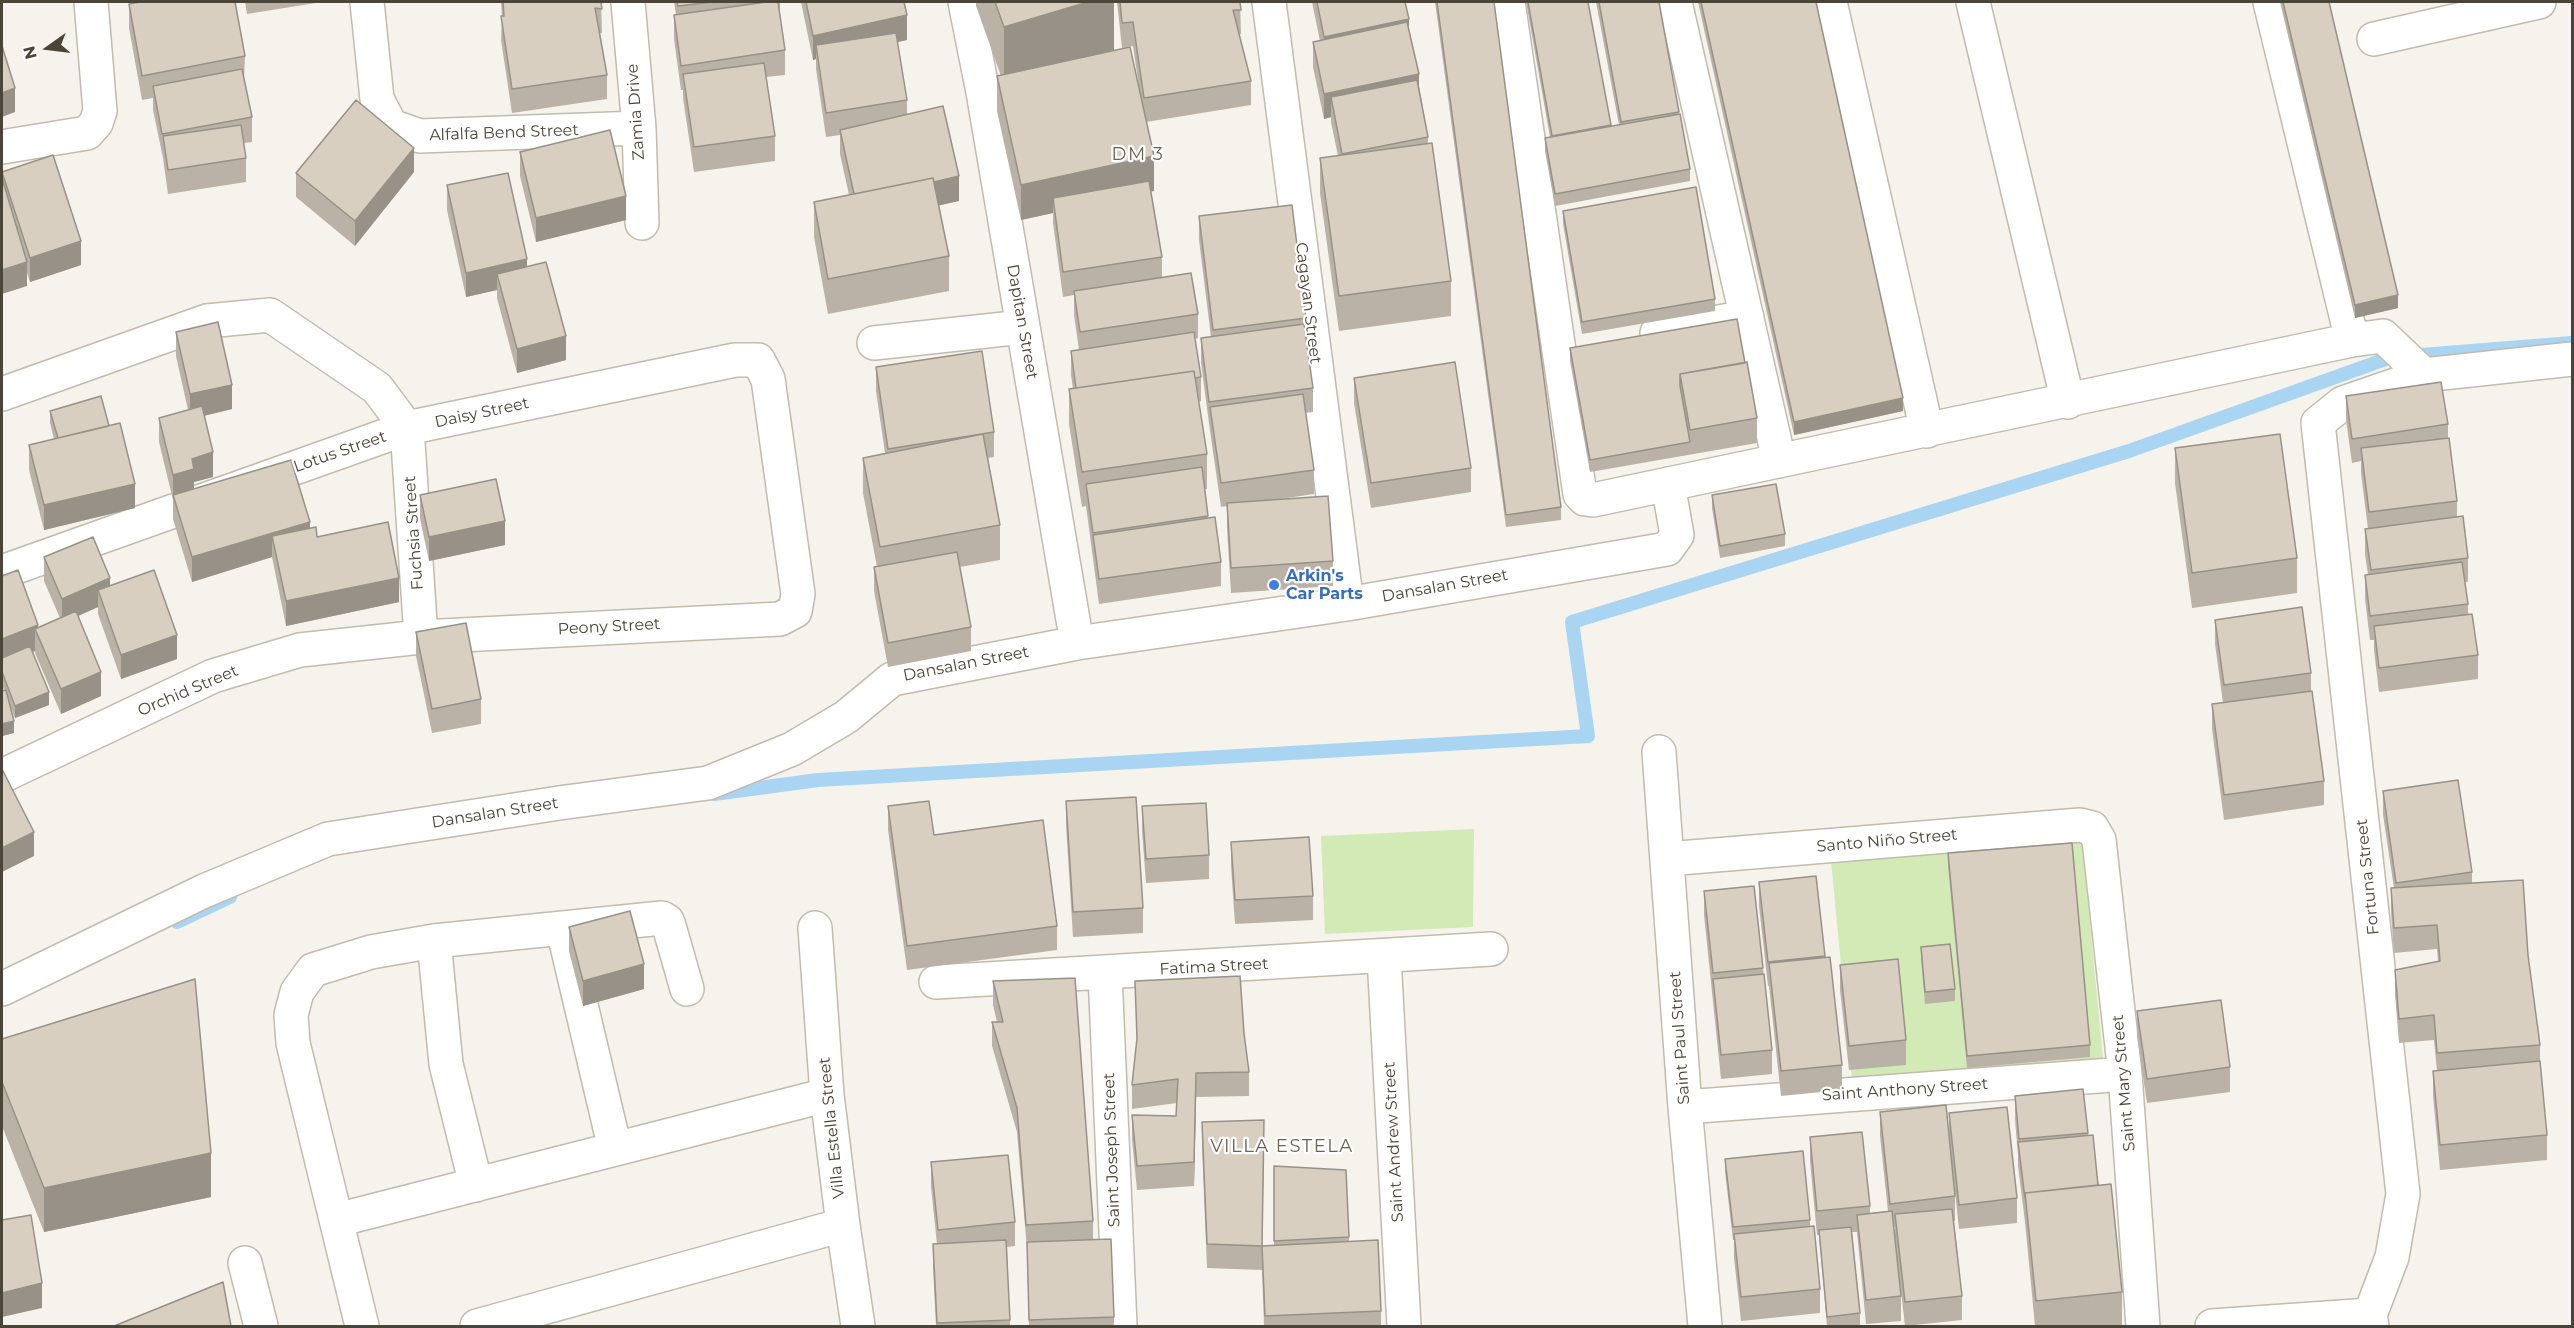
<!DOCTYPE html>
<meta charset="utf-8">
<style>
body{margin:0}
#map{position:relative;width:2574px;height:1328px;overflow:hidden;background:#f6f3ec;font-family:Montserrat,sans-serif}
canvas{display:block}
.frame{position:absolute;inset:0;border:3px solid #4b4439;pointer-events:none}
.north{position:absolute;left:18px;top:18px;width:60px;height:60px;-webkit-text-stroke:4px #fff;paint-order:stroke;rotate:256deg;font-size:16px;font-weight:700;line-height:24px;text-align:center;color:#4b4439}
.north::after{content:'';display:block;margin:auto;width:21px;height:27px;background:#4b4439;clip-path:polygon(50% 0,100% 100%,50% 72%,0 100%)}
</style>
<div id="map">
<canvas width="2574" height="1328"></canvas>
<div class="frame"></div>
<div class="north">N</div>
</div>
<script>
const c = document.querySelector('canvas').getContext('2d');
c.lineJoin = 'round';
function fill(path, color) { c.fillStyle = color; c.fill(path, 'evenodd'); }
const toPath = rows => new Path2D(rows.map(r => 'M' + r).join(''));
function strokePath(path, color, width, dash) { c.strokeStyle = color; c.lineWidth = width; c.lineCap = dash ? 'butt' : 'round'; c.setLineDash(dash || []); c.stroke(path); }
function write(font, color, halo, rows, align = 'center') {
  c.font = font + ' Montserrat,sans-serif'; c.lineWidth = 4.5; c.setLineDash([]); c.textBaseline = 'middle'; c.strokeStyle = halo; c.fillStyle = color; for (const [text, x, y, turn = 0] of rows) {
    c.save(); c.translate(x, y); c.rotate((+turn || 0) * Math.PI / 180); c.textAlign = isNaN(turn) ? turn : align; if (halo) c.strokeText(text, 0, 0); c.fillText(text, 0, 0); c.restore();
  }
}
const green = toPath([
 [1474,829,1473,927,1325,934,1321,836],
 [2082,842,2103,1058,1852,1079,1831,861]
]);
const stream = toPath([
 [2421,355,2572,343],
 [714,794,818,780,1588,736,1572,622,2129,451,2386,359],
 [177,922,230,897]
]);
const minor = toPath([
 [367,2,377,99,391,126,420,136,639,128],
 [628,2,639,128,642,223],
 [965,2,983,92,1077,643],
 [1269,2,1347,604],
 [1508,2,1580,494,1585,499,1593,500,2352,340,2270,2],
 [1675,2,1779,460],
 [1830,2,1927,431],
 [1973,2,2068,402],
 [2374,39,2539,2],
 [2,147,87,133,96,123,100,111,91,2],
 [1657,333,1747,317],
 [2352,340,2383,336,2424,375,2343,403,2318,423,2403,1194,2392,1257,2370,1315,2372,1326],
 [874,343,1023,327],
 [2424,375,2572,359],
 [2,394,207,321,270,315,377,388,407,428],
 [407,428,421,637],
 [2,572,407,428,735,360,758,360,768,379,798,594,795,611,780,619,421,637,300,650,213,676,2,776],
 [1659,752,1685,1107,1705,1326],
 [1667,859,2080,825,2092,828,2099,840,2125,1074,2143,1326],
 [815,928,827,1095,843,1225,858,1326],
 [563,929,615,1149],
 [434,941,446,1064,476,1185],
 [1384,957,1404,1326],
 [1105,973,1120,1326],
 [936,982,1491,949],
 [2,989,204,891,328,839,559,803,708,783,792,749,846,717,892,679,1077,643,1347,604,1667,549,1677,535,1668,484],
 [1685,1107,2125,1074],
 [337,1220,827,1095],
 [245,1263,261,1326],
 [362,1326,293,1043,291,1015,297,992,313,970,371,952,434,941,662,918,667,921,669,926,687,989],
 [477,1326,843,1225],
 [2212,1326,2370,1315]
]);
const wall = toPath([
 [245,2,322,2,247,14],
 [501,2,601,2,602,33,600,33,607,75,607,99,512,113,501,40,502,16],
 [674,2,780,2,780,13,785,50,785,75,766,77,775,136,775,161,694,172,683,98,683,90,681,90,674,39,674,15,676,15],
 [801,2,904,2,907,40,897,42,907,100,907,114,959,201,939,205,949,256,949,291,828,314,814,237,814,202,849,195,840,154,840,135,826,137,816,69,816,59,813,60],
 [976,2,1114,2,1114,51,1139,87,1133,46,1122,48,1117,2,1240,2,1241,34,1239,34,1251,81,1251,105,1146,122,1154,191,1151,191,1162,257,1162,278,1198,314,1198,338,1195,339,1201,377,1201,401,1199,402,1207,454,1207,489,1205,489,1208,518,1221,562,1221,586,1099,604,1086,506,1082,507,1069,424,1069,389,1073,389,1071,375,1071,351,1079,350,1074,315,1074,295,1063,297,1053,223,1053,213,1021,220,997,111,997,76,1001,76,976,6],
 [1312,2,1405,2,1409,29,1428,137,1428,144,1451,281,1451,316,1339,331,1320,193,1320,158,1338,156,1331,122,1331,117,1324,119,1313,67,1313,42,1320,41],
 [1435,2,1494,2,1561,507,1561,520,1506,527],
 [1526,2,1588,2,1611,126,1619,125,1596,2,1659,2,1679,114,1690,169,1690,181,1555,206,1545,151,1545,138,1550,137],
 [1698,2,1816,2,1903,411,1794,435],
 [2280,2,2329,2,2398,308,2355,318],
 [129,4,245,56,244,80,252,117,252,142,244,143,246,158,246,182,168,194,163,158,153,110,153,98,142,100,129,28],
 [520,152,626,220,536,242,520,176],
 [2,172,81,265,30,282,27,273,27,286,2,181],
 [414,172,355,246,296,197,296,173],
 [447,185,527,267,566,360,517,373,497,298,497,290,466,297,447,210],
 [1563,211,1715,299,1715,311,1582,334,1563,224],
 [1199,216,1306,318,1306,341,1313,388,1313,412,1305,413,1314,470,1314,494,1266,501,1333,561,1333,586,1231,593,1227,528,1227,506,1221,507,1210,431,1201,363,1201,338,1211,337,1199,240],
 [176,332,232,409,204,416,213,477,194,482,194,489,310,528,317,537,399,602,286,626,272,557,192,582,173,519,173,500,159,442,159,418,188,410,176,356],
 [1570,348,1745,363,1757,418,1757,443,1590,472,1570,361],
 [876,367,994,432,994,457,988,458,1000,525,1000,560,960,567,971,627,971,651,888,667,874,591,874,567,877,567,863,493,863,458,885,453,876,391],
 [1354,378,1471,468,1471,492,1371,508,1354,403],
 [2346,396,2448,424,2448,438,2457,501,2457,517,2468,558,2468,582,2465,582,2468,604,2468,614,2478,655,2478,679,2379,692,2374,650,2374,640,2370,640,2365,599,2365,575,2368,575,2365,554,2365,529,2368,529,2361,473,2361,461,2352,463,2346,420],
 [50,411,135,508,44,530,29,470,29,445,54,439,50,423],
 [2175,448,2297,558,2297,593,2192,608,2175,483],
 [420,495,505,545,429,561,420,519],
 [1712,495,1785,534,1785,546,1720,558,1712,508],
 [44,557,110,586,177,659,121,679,98,614,98,607,78,616,101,696,61,714,35,653,35,651,33,652,49,705,15,718,10,706,14,733,2,736,2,691,4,690,2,685,2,576,38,628,60,618,44,581],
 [2215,620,2311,673,2311,691,2324,781,2324,805,2224,820,2212,729,2212,704,2223,703,2215,644],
 [416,632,481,699,481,724,432,733,416,656],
 [2383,791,2472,872,2472,883,2528,955,2540,1045,2540,1061,2547,1135,2547,1160,2440,1170,2433,1096,2433,1071,2437,1071,2434,1040,2399,1043,2395,994,2395,970,2438,961,2437,949,2394,953,2391,912,2391,888,2394,888,2383,815],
 [1066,801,1143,908,1143,933,1073,937,1066,825],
 [888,806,934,835,1057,926,1057,950,907,970,888,830],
 [1142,806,1209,855,1209,879,1146,883,1142,831],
 [1231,842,1313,896,1313,920,1235,924,1231,866],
 [1948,853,2090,1045,2090,1057,1967,1068,1948,866],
 [1816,876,1825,957,1842,1065,1842,1090,1781,1096,1769,986,1768,986,1759,906,1759,882],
 [1704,891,1763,968,1772,1050,1772,1074,1721,1079,1704,915],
 [569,927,644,989,583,1006,569,951],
 [1921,947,1955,989,1955,1001,1925,1004,1921,959],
 [1840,965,1906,1040,1906,1065,1849,1070,1840,990],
 [993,981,1093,1221,1093,1240,1114,1317,1114,1326,1029,1326,1027,1249,1017,1132,992,1046,992,1022,997,1022,993,1005],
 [1135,981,1244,1033,1249,1072,1249,1096,1196,1097,1194,1186,1137,1190,1132,1140,1132,1115,1176,1116,1177,1103,1132,1109,1132,1085,1137,1045],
 [2137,1011,2230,1067,2230,1092,2147,1103,2137,1036],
 [2,1039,211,1197,44,1232,2,1126],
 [2083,1089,2088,1135,2122,1292,2122,1326,2035,1326,2025,1222,2018,1166,2018,1155,2015,1120,2015,1096],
 [1880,1112,1955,1196,1955,1221,1954,1221,1962,1296,1962,1320,1905,1326,1895,1239,1895,1227,1894,1227,1901,1296,1901,1321,1866,1324,1857,1232,1852,1232,1860,1313,1860,1326,1827,1326,1819,1235,1817,1235,1810,1161,1810,1137,1870,1206,1870,1213,1888,1211,1880,1136],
 [1949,1113,2017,1198,2017,1223,1959,1229,1949,1137],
 [1202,1122,1264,1144,1262,1246,1274,1245,1274,1166,1346,1170,1349,1241,1381,1311,1381,1326,1264,1326,1262,1270,1207,1268,1202,1146],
 [1725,1159,1810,1220,1810,1226,1820,1289,1820,1313,1741,1321,1734,1258,1734,1240,1733,1240,1725,1172],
 [931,1162,1015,1222,1015,1246,1007,1247,1010,1326,936,1326,933,1268,933,1244,937,1244,931,1187]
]);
const shadedWall = toPath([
 [1088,2,1114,2,1114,51,1004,85,1004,27],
 [907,15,907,40,818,59,816,45,816,59,813,60,813,36],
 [1409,19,1409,44,1324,61,1324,37],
 [1419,74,1419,98,1331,97,1331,117,1324,119,1324,94],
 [15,88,15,112,2,117,2,93],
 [414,148,414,172,355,246,355,221],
 [1154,156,1154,191,1055,212,1053,198,1053,213,1021,220,1021,185],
 [959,176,959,201,856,224,856,200],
 [626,196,626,220,536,242,536,218],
 [81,241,81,265,30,282,30,258],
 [527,259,527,283,497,274,497,290,466,297,466,273],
 [27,262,27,286,2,294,2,270],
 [2398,295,2398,308,2355,318,2355,305],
 [566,336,566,360,517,373,517,349],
 [232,385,232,409,190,419,190,394],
 [1903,398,1903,411,1794,435,1794,422],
 [213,452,213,477,194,482,194,494,173,495,173,500,173,475,192,459],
 [135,484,135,508,44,530,44,505],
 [505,521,505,545,429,561,429,537],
 [310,522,310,546,272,536,272,557,192,582,192,557],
 [110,578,110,602,98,590,98,607,62,623,62,599],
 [399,578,399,602,286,626,286,601],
 [38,625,38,638,35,629,35,651,2,663,2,639],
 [177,635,177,659,121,679,121,655],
 [101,672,101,696,61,714,61,689],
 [49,692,49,705,15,718,15,706],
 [14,721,14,733,2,736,2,724],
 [34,832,34,856,2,872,2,848],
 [644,964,644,989,583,1006,583,981],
 [1196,1073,1196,1097,1194,1186,1194,1162],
 [1264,1120,1264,1144,1262,1253,1262,1246],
 [211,1153,211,1197,44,1232,44,1188],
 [42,1283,42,1308,2,1317,2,1293]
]);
const building = toPath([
 [140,2,235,2,245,56,142,76,129,4,140,2],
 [503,2,601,2,602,9,595,8,607,75,512,89,501,16,504,16,503,2],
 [677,2,712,2,678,6,677,2],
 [766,2,778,2,785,50,681,66,674,15,766,2],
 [806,2,904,2,907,15,813,36,806,2],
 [995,2,1088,2,1004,27,995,2],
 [1120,2,1240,2,1241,10,1233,10,1251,81,1144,98,1133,22,1122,23,1120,2],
 [1317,2,1405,2,1409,19,1324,37,1317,2],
 [1437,2,1494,2,1561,507,1506,515,1437,2],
 [1528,2,1588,2,1611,125,1552,136,1528,2],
 [1599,2,1659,2,1679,112,1621,122,1599,2],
 [1701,2,1816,2,1903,398,1794,422,1701,2],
 [2283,2,2329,2,2398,295,2355,305,2283,2],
 [1407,22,1419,74,1324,94,1313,42,1407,22],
 [896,33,907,100,826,113,816,45,896,33],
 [2,46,15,88,2,93,2,46],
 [1130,47,1154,156,1021,185,997,76,1130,47],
 [764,63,775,136,694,147,683,74,764,63],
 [242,69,252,117,162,134,153,86,242,69],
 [1417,80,1428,137,1342,154,1331,97,1417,80],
 [356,100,414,148,355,221,296,173,356,100],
 [943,106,959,176,934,182,933,178,854,194,840,130,943,106],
 [1680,114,1690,169,1555,194,1545,138,1680,114],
 [241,125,246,158,168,170,163,136,241,125],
 [610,130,626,196,536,218,520,152,610,130],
 [1432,143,1451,281,1339,296,1320,158,1432,143],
 [53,155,81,241,30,258,2,172,53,155],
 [508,173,527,259,466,273,447,185,508,173],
 [2,178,27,262,2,270,2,178],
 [933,178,949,256,828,279,814,202,933,178],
 [1149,181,1162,257,1063,272,1053,198,1149,181],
 [1696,187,1715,299,1582,322,1563,211,1696,187],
 [1292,205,1306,318,1213,330,1199,216,1292,205],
 [546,262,566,336,517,349,497,274,546,262],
 [1191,273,1198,314,1080,332,1074,291,1191,273],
 [1737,319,1745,363,1680,374,1680,386,1690,442,1590,460,1570,348,1737,319],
 [218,322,232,385,190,394,176,332,218,322],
 [1304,324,1313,388,1209,402,1201,338,1304,324],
 [1194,332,1201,377,1195,378,1194,371,1076,388,1071,351,1194,332],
 [982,351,994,432,888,449,876,367,982,351],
 [1455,362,1471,468,1371,483,1354,378,1455,362],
 [1747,362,1757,418,1690,430,1680,374,1747,362],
 [1194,371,1207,454,1082,472,1069,389,1194,371],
 [2441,382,2448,424,2352,439,2346,396,2441,382],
 [1303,394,1314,470,1221,483,1210,407,1303,394],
 [101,396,109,426,58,438,50,411,101,396],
 [202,406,213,452,192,459,194,469,173,475,159,418,202,406],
 [120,423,135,484,44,505,29,445,120,423],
 [983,434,1000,525,880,547,863,458,983,434],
 [2280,434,2297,558,2192,573,2175,448,2280,434],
 [2449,438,2457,501,2369,512,2361,448,2449,438],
 [291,460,310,522,192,557,173,495,291,460],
 [1202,467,1208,516,1093,533,1086,484,1202,467],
 [496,479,505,521,429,537,420,495,496,479],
 [1776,484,1785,534,1720,546,1712,495,1776,484],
 [1328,496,1333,561,1231,568,1227,503,1328,496],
 [2463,516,2468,558,2371,570,2365,529,2463,516],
 [1215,517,1221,562,1099,579,1093,535,1215,517],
 [388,522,399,578,286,601,272,536,316,527,317,537,388,522],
 [93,537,110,578,62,599,44,557,93,537],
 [957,552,971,627,888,643,874,567,957,552],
 [2462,562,2468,604,2370,616,2365,575,2462,562],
 [18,570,38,625,2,639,2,576,18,570],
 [154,570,177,635,121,655,98,590,154,570],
 [2302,607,2311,673,2224,685,2215,620,2302,607],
 [76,611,101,672,61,689,35,629,76,611],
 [2472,614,2478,655,2379,668,2374,626,2472,614],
 [466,623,481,699,432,709,416,632,466,623],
 [30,646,49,692,15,706,2,672,2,658,30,646],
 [6,690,14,721,2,724,2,691,6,690],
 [2312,691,2324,781,2224,795,2212,704,2312,691],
 [2,769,34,832,2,848,2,769],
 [2458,780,2472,872,2396,883,2383,791,2458,780],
 [1136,797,1143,908,1073,912,1066,801,1136,797],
 [929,801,934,835,1043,820,1057,926,907,946,888,806,929,801],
 [1206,803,1209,855,1146,859,1142,806,1206,803],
 [1309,837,1313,896,1235,900,1231,842,1309,837],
 [2072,843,2090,1045,1967,1056,1948,853,2072,843],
 [1816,876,1825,956,1768,962,1759,882,1816,876],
 [2523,880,2528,955,2540,1045,2437,1053,2434,1015,2399,1019,2395,970,2440,961,2437,925,2394,928,2391,888,2523,880],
 [1754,886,1763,968,1713,973,1704,891,1754,886],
 [630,911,644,964,583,981,569,927,630,911],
 [1950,944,1955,989,1925,992,1921,947,1950,944],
 [1830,957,1842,1065,1781,1071,1769,963,1830,957],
 [1898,959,1906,1040,1849,1046,1840,965,1898,959],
 [1764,974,1772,1050,1721,1055,1713,979,1764,974],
 [1240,976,1244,1033,1249,1072,1196,1073,1194,1162,1137,1166,1132,1115,1176,1116,1178,1079,1132,1085,1137,1038,1135,981,1240,976],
 [1075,978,1093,1221,1026,1225,1017,1108,992,1022,1003,1022,993,981,1075,978],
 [195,979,211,1153,44,1188,2,1082,2,1039,195,979],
 [2221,1000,2230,1067,2147,1079,2137,1011,2221,1000],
 [2540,1061,2547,1135,2440,1145,2433,1071,2540,1061],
 [2083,1089,2088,1133,2019,1139,2015,1096,2083,1089],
 [1946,1105,1955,1196,1890,1204,1880,1112,1946,1105],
 [2007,1107,2017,1198,1959,1205,1949,1113,2007,1107],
 [1264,1120,1262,1246,1378,1240,1381,1311,1265,1316,1262,1246,1207,1244,1202,1122,1264,1120],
 [1862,1132,1870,1206,1817,1211,1810,1137,1862,1132],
 [2093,1135,2098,1185,2025,1193,2025,1198,2018,1142,2093,1135],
 [1803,1151,1810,1220,1733,1227,1725,1159,1803,1151],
 [1008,1155,1015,1222,938,1230,931,1162,1008,1155],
 [1274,1166,1346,1170,1349,1237,1274,1241,1274,1166],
 [2111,1184,2122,1292,2036,1301,2025,1193,2111,1184],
 [1952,1209,1962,1296,1905,1302,1895,1214,1952,1209],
 [1892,1211,1901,1296,1866,1300,1857,1215,1892,1211],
 [31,1215,42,1283,2,1293,2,1220,31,1215],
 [1814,1226,1820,1289,1741,1297,1734,1234,1814,1226],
 [1851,1227,1860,1313,1827,1317,1819,1230,1851,1227],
 [1111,1239,1114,1317,1029,1320,1027,1242,1111,1239],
 [1006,1240,1010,1320,937,1323,933,1244,1006,1240],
 [223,1282,231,1326,114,1326,223,1282]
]);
const markers = [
 [1274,585,6,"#3f7fe0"]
];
const streetNames = [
 ["Zamia Drive",636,112,-94],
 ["Alfalfa Bend Street",504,133,-2],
 ["Cagayan Street",1308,303,83],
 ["Dapitan Street",1022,322,80],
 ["Daisy Street",482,413,-12],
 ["Lotus Street",340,452,-19],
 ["Fuchsia Street",414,533,-94],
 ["Dansalan Street",1445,586,-10],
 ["Peony Street",609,627,-3],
 ["Dansalan Street",966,664,-11],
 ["Orchid Street",188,691,-23],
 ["Dansalan Street",495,813,-9],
 ["Santo Niño Street",1887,841,-5],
 ["Fortuna Street",2368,877,-96],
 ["Fatima Street",1214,967,-3],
 ["Saint Paul Street",1680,1038,-94],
 ["Saint Mary Street",2124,1083,-95],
 ["Saint Anthony Street",1905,1090,-4],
 ["Villa Estella Street",832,1128,-96],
 ["Saint Andrew Street",1394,1142,-93],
 ["Saint Joseph Street",1112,1150,-92]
];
const shopNames = [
 ["Arkin's",1286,576],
 ["Car Parts",1286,594]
];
const neighbourhoodNames = [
 ["DM 3",1138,155],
 ["VILLA ESTELA",1282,1147]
];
fill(green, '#d2eab5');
strokePath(stream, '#a9d4f2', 14);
strokePath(minor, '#c2bbae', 36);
strokePath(minor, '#fff', 33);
fill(wall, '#bab2a6');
fill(shadedWall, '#979187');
fill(building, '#d8cfc1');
strokePath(building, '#979187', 1.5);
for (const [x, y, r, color] of markers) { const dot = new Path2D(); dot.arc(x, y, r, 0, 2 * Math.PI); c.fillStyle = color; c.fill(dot); strokePath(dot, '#fff', 2); }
write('16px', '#4b4439', '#fff', streetNames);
write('bold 16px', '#366cbe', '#fff', shopNames, 'left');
c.letterSpacing = '1.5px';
write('18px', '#6e6250', '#fff', neighbourhoodNames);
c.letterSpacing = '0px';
</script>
